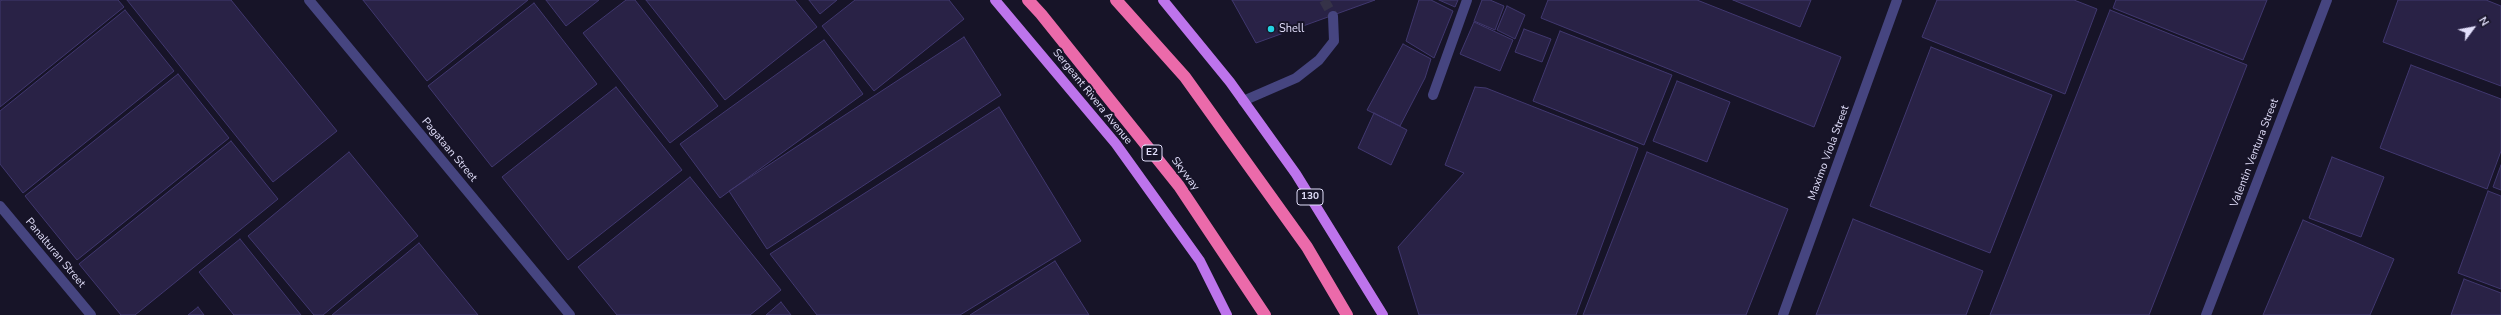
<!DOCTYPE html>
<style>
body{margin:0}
#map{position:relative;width:2501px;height:315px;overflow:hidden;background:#171428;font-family:"Nunito Sans",sans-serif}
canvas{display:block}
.north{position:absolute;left:2453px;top:8px;width:40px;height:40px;-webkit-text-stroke:3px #171428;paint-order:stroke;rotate:58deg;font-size:11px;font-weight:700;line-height:16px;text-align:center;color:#e2dffb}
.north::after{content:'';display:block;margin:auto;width:14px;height:18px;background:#e2dffb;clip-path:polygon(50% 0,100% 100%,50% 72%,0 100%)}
</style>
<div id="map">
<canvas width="2501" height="315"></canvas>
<div class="north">N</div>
</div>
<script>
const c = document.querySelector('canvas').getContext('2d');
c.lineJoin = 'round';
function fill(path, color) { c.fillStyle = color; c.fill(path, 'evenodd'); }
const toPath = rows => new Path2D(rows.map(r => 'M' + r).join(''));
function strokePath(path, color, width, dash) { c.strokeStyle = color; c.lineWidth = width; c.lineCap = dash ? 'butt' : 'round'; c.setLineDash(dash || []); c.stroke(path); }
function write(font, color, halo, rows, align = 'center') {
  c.font = font + ' "Nunito Sans",sans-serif'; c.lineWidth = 4; c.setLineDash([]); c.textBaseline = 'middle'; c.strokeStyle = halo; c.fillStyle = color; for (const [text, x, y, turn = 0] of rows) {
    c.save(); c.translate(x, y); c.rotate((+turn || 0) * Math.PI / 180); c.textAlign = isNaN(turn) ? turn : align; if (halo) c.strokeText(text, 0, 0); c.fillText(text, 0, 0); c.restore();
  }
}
const building = toPath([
 [2,0,118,0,124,7,0,107,0,1,2,0],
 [127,0,231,0,337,131,273,182,127,0],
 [363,0,528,0,427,81,363,0],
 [546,0,599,0,566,26,546,0],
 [626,0,635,0,718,106,670,143,583,33,626,0],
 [646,0,795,0,817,27,725,100,646,0],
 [809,0,837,0,820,14,809,0],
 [855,0,949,0,964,19,874,91,822,26,855,0],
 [1232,0,1375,0,1256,43,1232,0],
 [1419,0,1431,0,1453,11,1434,58,1406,41,1419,0],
 [1439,0,1458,0,1455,7,1439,0],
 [1482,0,1490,0,1504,6,1495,30,1474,21,1482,0],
 [1548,0,1697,0,1841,57,1814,127,1541,18,1548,0],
 [1733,0,1811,0,1800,27,1733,0],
 [1937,0,2074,0,2097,9,2065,94,1922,37,1937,0],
 [2116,0,2267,0,2243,60,2113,8,2116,0],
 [2398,0,2486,0,2501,6,2501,86,2383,42,2398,0],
 [534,3,597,84,492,167,428,86,534,3],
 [1507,6,1525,15,1515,39,1497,30,1507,6],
 [125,10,174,71,23,193,0,164,0,111,125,10],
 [2110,10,2247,65,2149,315,1990,315,2110,10],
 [1474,22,1513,40,1500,71,1460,54,1474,22],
 [1524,29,1551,39,1542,62,1515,52,1524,29],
 [1560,31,1672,75,1644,145,1533,101,1560,31],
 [964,37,1001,95,767,249,729,191,964,37],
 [824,40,863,94,720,198,680,144,824,40],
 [1403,44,1431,59,1425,78,1400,126,1367,110,1403,44],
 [1931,47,2052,95,1990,253,1870,206,1931,47],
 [2411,65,2501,99,2501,151,2487,189,2380,148,2411,65],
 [178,74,229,138,77,260,25,196,178,74],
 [1677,81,1730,102,1707,162,1653,141,1677,81],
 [616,87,682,170,568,260,502,177,616,87],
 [1475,87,1486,88,1638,148,1576,315,1419,315,1398,247,1464,173,1445,165,1475,87],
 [999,107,1081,241,960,315,817,315,770,254,999,107],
 [1374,113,1407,130,1391,165,1358,148,1374,113],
 [231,141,278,199,135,315,121,315,79,264,231,141],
 [349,152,418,236,323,315,314,315,248,236,349,152],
 [1647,152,1788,209,1746,315,1583,315,1647,152],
 [2332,157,2384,177,2361,237,2309,218,2332,157],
 [2501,165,2501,190,2493,187,2501,165],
 [690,177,781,290,750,315,617,315,578,267,690,177],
 [2488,191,2501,196,2501,289,2458,273,2488,191],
 [1853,219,1983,271,1966,315,1816,315,1853,219],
 [2303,220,2394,259,2370,315,2263,315,2303,220],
 [240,239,301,315,234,315,199,272,240,239],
 [419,243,478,315,332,315,419,243],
 [1055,261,1089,315,970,315,1055,261],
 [2464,279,2501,293,2501,315,2451,315,2464,279],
 [781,302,791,315,766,315,781,302],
 [198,307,204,315,188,315,198,307]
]);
const minorTunnel = toPath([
 [1324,0,1333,16]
]);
const minor = toPath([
 [309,0,570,315],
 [1433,95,1467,0],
 [1243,101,1296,78,1319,60,1334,41,1333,16],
 [0,206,91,315],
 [1783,315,1897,0],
 [2206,315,2327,0]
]);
const major = toPath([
 [995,0,1116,144,1200,261,1227,315],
 [1163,0,1230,82,1296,174,1383,315]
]);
const highway = toPath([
 [1028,0,1041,14,1179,186,1265,315],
 [1116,0,1185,77,1307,247,1347,315]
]);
const markers = [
 [1271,29,4,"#24d2e1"]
];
const shields = [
 [1152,153,20],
 [1310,197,26]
];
const shieldNames = [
 ["E2",1152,153],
 ["130",1310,197]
];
const poiNames = [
 ["Shell",1279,29]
];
const streetNames = [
 ["Sergeant Rivera Avenue",1092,97,51],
 ["Pagataan Street",449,150,50],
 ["Maximo Viola Street",1829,153,-70],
 ["Valentin Ventura Street",2255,153,-69],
 ["Skyway",1185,174,53],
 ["Panalturan Street",55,253,50]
];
fill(building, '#292246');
strokePath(building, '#41386f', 1);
strokePath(minorTunnel, '#353248', 10, [10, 5]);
strokePath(minor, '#464580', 10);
strokePath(major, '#bd74ec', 10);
strokePath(highway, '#eb6aaa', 12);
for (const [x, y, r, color] of markers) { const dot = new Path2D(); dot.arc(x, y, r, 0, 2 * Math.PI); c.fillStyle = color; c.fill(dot); strokePath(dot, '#171428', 1.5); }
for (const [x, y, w] of shields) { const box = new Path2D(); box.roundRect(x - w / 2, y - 8, w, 16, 3); c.fillStyle = '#171428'; c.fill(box); strokePath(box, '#e2dffb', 1); }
write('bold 10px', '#e2dffb', null, shieldNames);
write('11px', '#e2dffb', '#171428', poiNames, 'left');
write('11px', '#e2dffb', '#171428', streetNames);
</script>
